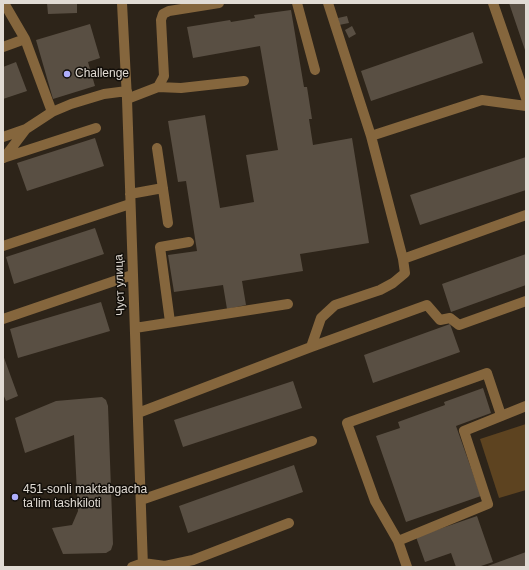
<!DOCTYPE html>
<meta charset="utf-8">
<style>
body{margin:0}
#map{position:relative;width:529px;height:570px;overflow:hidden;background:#2d2419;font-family:Helvetica,sans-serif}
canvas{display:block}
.frame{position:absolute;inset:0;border:4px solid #e1dbd4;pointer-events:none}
</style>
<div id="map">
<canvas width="529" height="570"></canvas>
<div class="frame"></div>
</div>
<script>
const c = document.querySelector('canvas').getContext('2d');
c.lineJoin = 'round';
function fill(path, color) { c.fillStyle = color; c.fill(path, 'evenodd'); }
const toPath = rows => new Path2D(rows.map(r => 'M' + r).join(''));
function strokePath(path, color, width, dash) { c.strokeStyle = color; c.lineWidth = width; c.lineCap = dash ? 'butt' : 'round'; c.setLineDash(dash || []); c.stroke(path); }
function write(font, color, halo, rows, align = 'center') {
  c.font = font + ' Helvetica,sans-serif'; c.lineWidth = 3; c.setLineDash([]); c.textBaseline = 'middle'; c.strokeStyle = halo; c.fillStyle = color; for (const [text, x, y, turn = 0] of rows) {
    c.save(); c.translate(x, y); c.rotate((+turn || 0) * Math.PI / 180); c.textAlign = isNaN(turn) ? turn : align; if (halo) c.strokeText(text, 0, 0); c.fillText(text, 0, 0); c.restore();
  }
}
const green = toPath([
 [526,424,526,490,499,498,480,439]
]);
const building = toPath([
 [47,3,77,3,77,13,48,14],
 [509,3,526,3,526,53],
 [291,10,304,87,307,87,312,119,309,119,313,145,352,138,369,243,300,254,303,271,242,281,246,305,227,309,223,285,174,292,168,255,197,251,186,181,178,182,168,121,205,115,220,208,254,202,246,155,278,150,260,46,193,58,187,27,230,20,231,22,255,18,254,15],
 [347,16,349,23,339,25,338,18],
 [90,24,100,58,88,62,95,86,53,99,36,40],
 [352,26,356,34,349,38,345,30],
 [473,32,483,63,371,101,361,71],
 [16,62,27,91,3,99,3,67],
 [95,138,104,166,27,191,17,163],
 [526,157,526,190,420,225,410,195],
 [95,228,104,254,14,284,6,257],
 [526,254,526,285,451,312,442,284],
 [101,302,110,331,18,358,10,329],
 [450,324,460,352,373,383,364,355],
 [3,355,18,396,6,401,3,394],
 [293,381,302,408,183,447,174,420],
 [483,388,491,413,456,426,481,496,406,522,376,436,400,428,398,422,445,405,444,402],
 [102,397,106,400,108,406,113,544,111,550,106,553,63,554,52,528,72,525,78,511,74,435,25,453,15,418,56,401],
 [294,465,303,492,188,533,179,506],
 [477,516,493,562,478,567,456,567,451,553,425,562,416,537],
 [526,552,526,567,485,567]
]);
const minor = toPath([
 [4,3,25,39,52,112],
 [122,3,127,99,143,567],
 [297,3,315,70],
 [328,3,371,136,403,259,526,215],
 [493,3,526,98],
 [3,47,25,39],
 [158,87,181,88,244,81],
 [127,99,158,87,164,76,161,20,163,14,169,11,219,3],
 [371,136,482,100,526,106],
 [3,137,26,129,52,112,71,104,104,94,127,91],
 [157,148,168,223],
 [3,158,96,128],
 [4,158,26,129],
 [130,194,163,188],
 [3,246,130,204],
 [3,319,132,275],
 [170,322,160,247,189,242],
 [135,328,288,304],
 [311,347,321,318,335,305,380,290,393,283,405,273,403,259],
 [138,413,311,347,427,305,440,320,450,318,459,325,526,301],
 [141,500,312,441],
 [398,541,375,501,347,423,487,373,501,415],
 [132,567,143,563,165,566,193,560,289,523],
 [407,567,398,541,488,504,464,431,526,406]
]);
const markers = [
 [67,74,4,"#aeaefb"],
 [15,497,4,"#aeaefb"]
];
const poiNames = [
 ["Challenge",75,74],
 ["451-sonli maktabgacha",23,490],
 ["ta'lim tashkiloti",23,504]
];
const streetNames = [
 ["Чуст улица",120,285,-92]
];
fill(green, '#5d4320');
fill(building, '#594f43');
strokePath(minor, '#85663d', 10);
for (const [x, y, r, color] of markers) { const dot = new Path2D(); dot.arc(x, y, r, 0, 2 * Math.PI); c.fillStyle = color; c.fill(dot); strokePath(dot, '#120e09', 1.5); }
write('12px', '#e1dbd4', '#120e09', poiNames, 'left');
write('12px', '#e1dbd4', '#120e09', streetNames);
</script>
